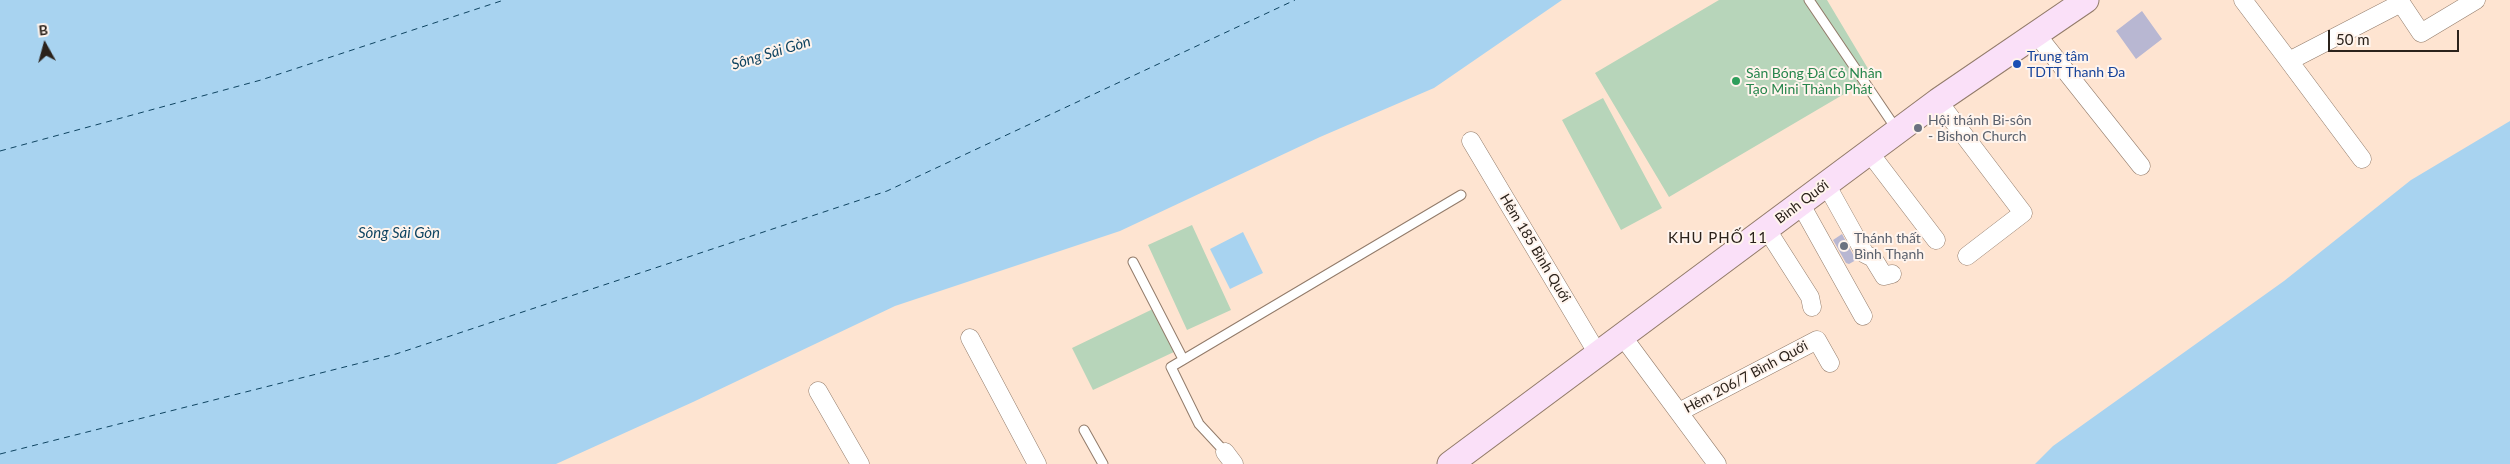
<!DOCTYPE html>
<meta charset="utf-8">
<style>
body{margin:0}
#map{position:relative;width:2510px;height:464px;overflow:hidden;background:#fee4d1;font-family:Lato,sans-serif}
canvas{display:block}
.north{position:absolute;left:20px;top:20px;width:50px;height:50px;-webkit-text-stroke:4px #fff4ed;paint-order:stroke;rotate:353deg;font-size:14px;font-weight:700;line-height:20px;text-align:center;color:#2b221b}
.north::after{content:'';display:block;margin:auto;width:18px;height:22px;background:#2b221b;clip-path:polygon(50% 0,100% 100%,50% 72%,0 100%)}
.scale{position:absolute;left:2328px;top:30px;width:131px;height:22px;box-sizing:border-box;border:2px solid #2b221b;border-top:0;padding-left:6px;font-size:15px;line-height:18px;white-space:nowrap;color:#2b221b;-webkit-text-stroke:4px #fff4ed;paint-order:stroke}
</style>
<div id="map">
<canvas width="2510" height="464"></canvas>
<div class="north">B</div>
<div class="scale">50 m</div>
</div>
<script>
const c = document.querySelector('canvas').getContext('2d');
c.lineJoin = 'round';
function fill(path, color) { c.fillStyle = color; c.fill(path, 'evenodd'); }
const toPath = rows => new Path2D(rows.map(r => 'M' + r).join(''));
function strokePath(path, color, width, dash) { c.strokeStyle = color; c.lineWidth = width; c.lineCap = dash ? 'butt' : 'round'; c.setLineDash(dash || []); c.stroke(path); }
function write(font, color, halo, rows, align = 'center') {
  c.font = font + ' Lato,sans-serif'; c.lineWidth = 4; c.setLineDash([]); c.textBaseline = 'middle'; c.strokeStyle = halo; c.fillStyle = color; for (const [text, x, y, turn = 0] of rows) {
    c.save(); c.translate(x, y); c.rotate((+turn || 0) * Math.PI / 180); c.textAlign = isNaN(turn) ? turn : align; if (halo) c.strokeText(text, 0, 0); c.fillText(text, 0, 0); c.restore();
  }
}
const green = toPath([
 [1719,0,1827,0,1873,77,1669,197,1595,73],
 [1603,98,1662,208,1621,230,1562,120],
 [1192,225,1231,310,1187,330,1148,245],
 [1155,308,1176,351,1093,390,1072,348]
]);
const water = toPath([
 [0,0,1562,0,1434,88,1320,137,1120,231,895,306,693,402,556,464,0,464],
 [2510,121,2510,464,2035,464,2053,446,2284,281,2411,180],
 [1243,232,1263,273,1230,289,1210,249]
]);
const ferry = toPath([
 [0,151,261,80,504,0],
 [0,454,396,354,887,191,1295,0]
]);
const building = toPath([
 [2142,11,2162,39,2136,59,2116,31],
 [1842,234,1856,260,1849,264,1846,263,1833,240]
]);
const lane = toPath([
 [1809,0,1897,130],
 [1133,262,1183,359],
 [1084,430,1103,464],
 [1225,452,1199,424,1171,367,1461,195]
]);
const street = toPath([
 [2243,0,2289,61,2401,3,2421,33,2476,0],
 [2037,35,2141,166],
 [2289,61,2362,159],
 [1938,101,2023,213,1967,256],
 [1471,141,1599,356],
 [1869,152,1936,240],
 [1826,184,1865,254,1873,258,1884,276,1892,274],
 [1800,203,1863,316],
 [1766,228,1810,297,1812,307],
 [1623,337,1717,464],
 [970,338,1037,464],
 [818,391,860,464],
 [1679,412,1817,340,1830,363],
 [1225,452,1234,464]
]);
const secondary = toPath([
 [1450,464,1938,101,2086,0]
]);
const markers = [
 [2017,64,5,"#1a4fb4"],
 [1736,81,5,"#2e9e5b"],
 [1918,128,5,"#6b7280"],
 [1844,246,5,"#6b7280"]
];
const transitNames = [
 ["Trung tâm",2027,56],
 ["TDTT Thanh Đa",2027,72]
];
const leisureNames = [
 ["Sân Bóng Đá Cỏ Nhân",1746,73],
 ["Tạo Mini Thành Phát",1746,89]
];
const worshipNames = [
 ["Hội thánh Bi-sôn",1928,120],
 ["- Bishon Church",1928,136],
 ["Thánh thất",1854,238],
 ["Bình Thạnh",1854,254]
];
const streetNames = [
 ["Bình Quới",1802,202,-37],
 ["Hẻm 185 Bình Quới",1535,248,59],
 ["Hẻm 206/7 Bình Quới",1746,377,-28]
];
const waterNames = [
 ["Sông Sài Gòn",771,53,-17],
 ["Sông Sài Gòn",399,233]
];
const neighbourhoodNames = [
 ["KHU PHỐ 11",1718,238]
];
fill(green, '#b7d5ba');
fill(water, '#a8d3f0');
strokePath(ferry, '#0f4461', 1, [6, 5]);
fill(building, '#b8b7d2');
strokePath(lane, '#927b6a', 11);
strokePath(street, '#927b6a', 19);
strokePath(secondary, '#927b6a', 27);
strokePath(lane, '#fff', 9);
strokePath(street, '#fff', 18);
strokePath(secondary, '#fae0f8', 25);
for (const [x, y, r, color] of markers) { const dot = new Path2D(); dot.arc(x, y, r, 0, 2 * Math.PI); c.fillStyle = color; c.fill(dot); strokePath(dot, '#fff4ed', 2); }
write('14px', '#164399', '#fff4ed', transitNames, 'left');
write('14px', '#27864d', '#fff4ed', leisureNames, 'left');
write('14px', '#5b616d', '#fff4ed', worshipNames, 'left');
write('14px', '#2b221b', '#fff4ed', streetNames);
write('italic 15px', '#0f4461', '#fff4ed', waterNames);
c.letterSpacing = '1px';
write('15px', '#2b221b', '#fff4ed', neighbourhoodNames);
c.letterSpacing = '0px';
</script>
